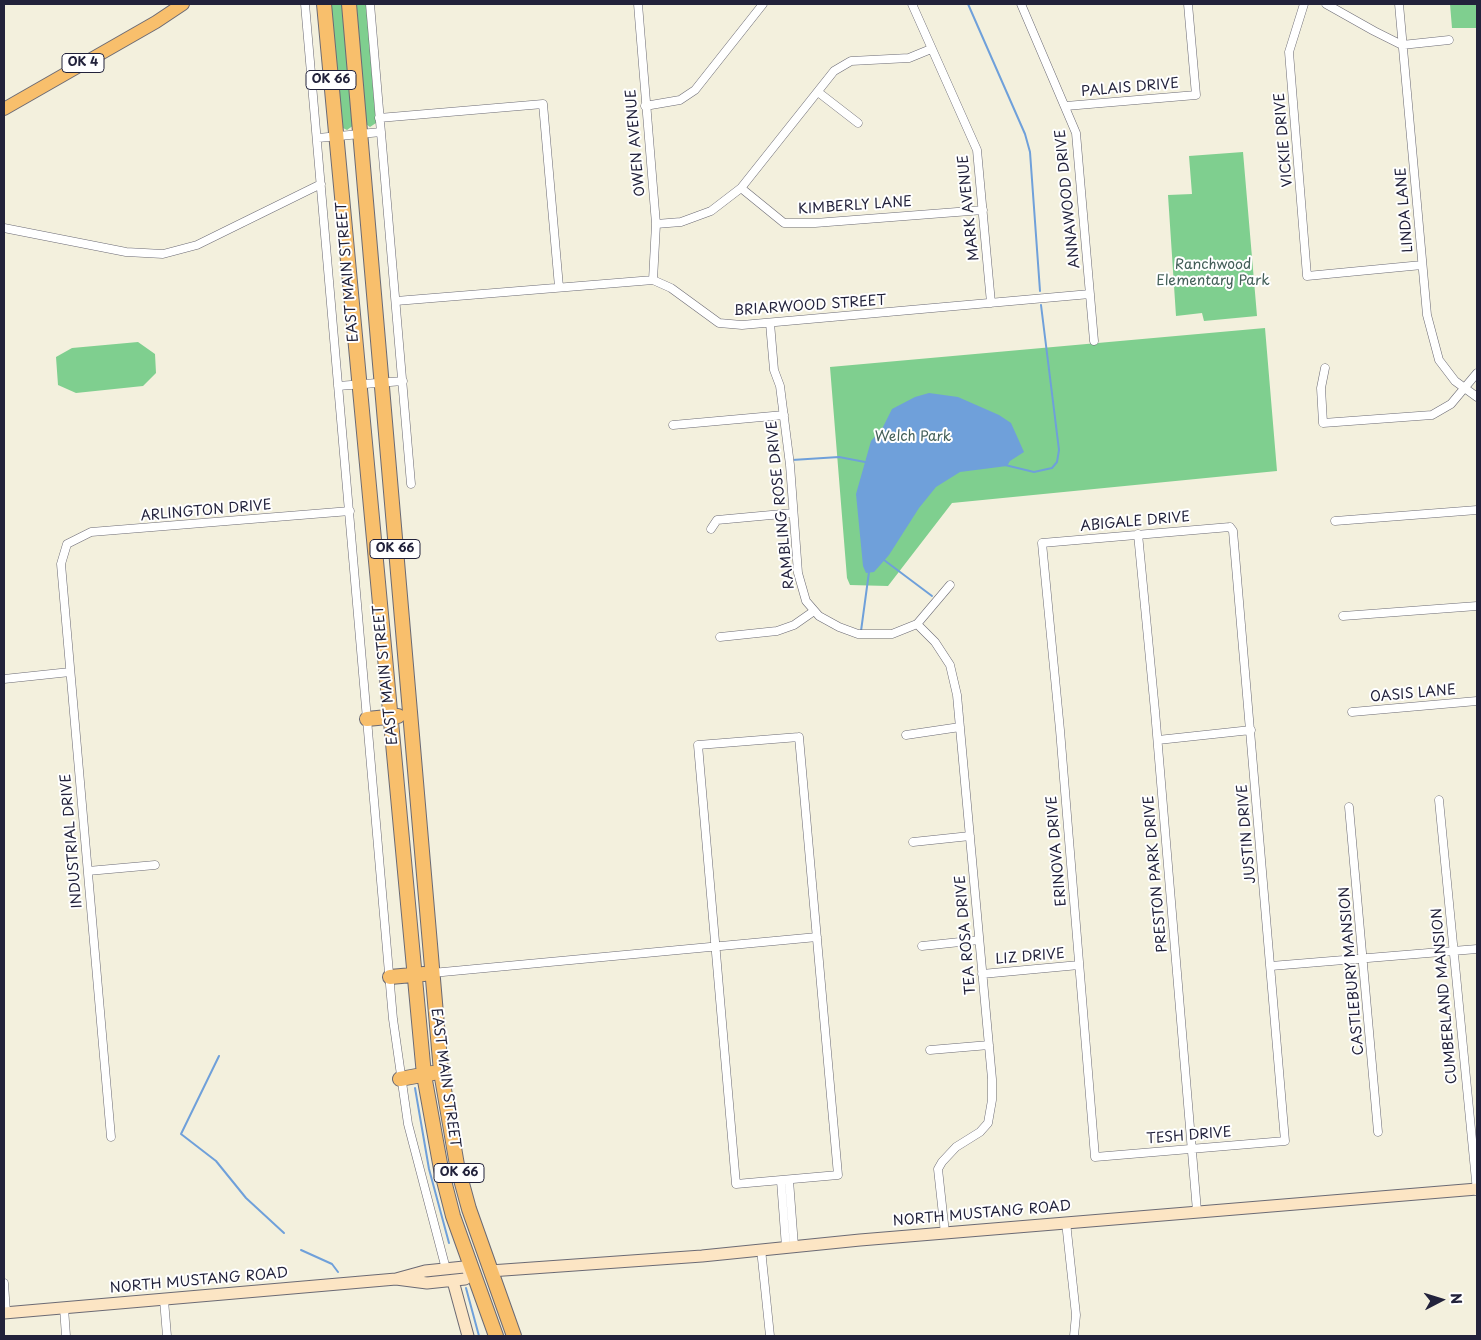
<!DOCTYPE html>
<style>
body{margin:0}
#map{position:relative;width:1481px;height:1340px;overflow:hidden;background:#f3f0dd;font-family:"Playpen Sans",sans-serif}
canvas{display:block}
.frame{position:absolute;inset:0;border:5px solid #22223b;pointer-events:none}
.north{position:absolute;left:1416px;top:1275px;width:50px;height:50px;-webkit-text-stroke:4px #fff;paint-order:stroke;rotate:85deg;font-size:14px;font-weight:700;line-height:20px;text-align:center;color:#22223b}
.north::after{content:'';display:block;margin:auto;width:18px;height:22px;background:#22223b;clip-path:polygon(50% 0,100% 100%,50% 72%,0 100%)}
</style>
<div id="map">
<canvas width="1481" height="1340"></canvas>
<div class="frame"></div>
<div class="north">N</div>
</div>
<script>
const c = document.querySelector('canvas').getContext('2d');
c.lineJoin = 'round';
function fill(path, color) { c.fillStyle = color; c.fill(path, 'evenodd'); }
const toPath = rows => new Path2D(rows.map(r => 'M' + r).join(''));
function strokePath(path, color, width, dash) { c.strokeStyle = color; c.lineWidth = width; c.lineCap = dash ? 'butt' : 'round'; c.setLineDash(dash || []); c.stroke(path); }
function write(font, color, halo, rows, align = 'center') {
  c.font = font + ' "Playpen Sans",sans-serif'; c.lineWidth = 4; c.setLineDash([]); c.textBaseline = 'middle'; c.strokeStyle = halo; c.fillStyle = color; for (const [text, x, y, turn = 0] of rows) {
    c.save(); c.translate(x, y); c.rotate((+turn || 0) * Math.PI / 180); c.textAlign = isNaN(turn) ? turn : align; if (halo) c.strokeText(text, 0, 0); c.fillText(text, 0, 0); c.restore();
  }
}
const green = toPath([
 [329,4,345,4,354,125,347,130,341,127],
 [353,4,366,4,376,123,370,127,363,122],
 [1450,4,1477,4,1477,28,1452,28],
 [1243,152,1257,316,1204,321,1202,313,1176,316,1168,195,1192,194,1189,156],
 [1265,328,1277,471,952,503,888,586,850,585,847,578,830,367],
 [138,342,155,354,156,373,143,386,76,393,58,385,56,357,72,348]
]);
const water = toPath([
 [929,393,958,397,999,415,1011,423,1024,452,1010,461,1007,466,960,472,936,487,919,508,889,555,874,572,866,573,863,566,856,494,871,441,882,429,892,409,915,397]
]);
const stream = toPath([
 [968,4,1025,134,1030,152,1040,291],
 [792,460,839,457,865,462],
 [1005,465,1034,472,1052,468,1057,462,1059,450,1041,305],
 [884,560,932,596],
 [861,631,869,572],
 [219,1056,181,1134,216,1161,246,1198,284,1233],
 [415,1088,429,1169,449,1243],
 [301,1250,332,1264,338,1272],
 [466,1288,479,1336]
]);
const street = toPath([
 [305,4,393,1019,408,1124,446,1269],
 [370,4,411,484],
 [638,4,656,224,653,280],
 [912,4,977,150,991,303],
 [1021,4,1076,133,1094,341],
 [1304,4,1289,52,1307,276,1422,265],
 [1326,4,1374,31,1402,45,1449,40],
 [1399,4,1427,315,1439,360,1455,381,1477,397],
 [818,92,858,123],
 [645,106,680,100,695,90,763,4],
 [1066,106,1196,95,1188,4],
 [379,118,543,104,559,287],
 [318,138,381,132],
 [741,188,784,223,815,223,983,210],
 [656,224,681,222,711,211,741,188,834,71,851,61,909,58,931,49],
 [4,228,126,252,163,254,197,245,321,184],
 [396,301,653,280,671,288,719,323,742,325,1090,294],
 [770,323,774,370,780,386,790,465,798,573,806,601,819,616,839,627,858,634,892,634,917,624,950,585],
 [1325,368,1321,388,1323,423,1432,415,1451,404,1477,373],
 [338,386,403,381],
 [673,425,784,415],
 [1335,521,1477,510],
 [1230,527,1233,531,1285,1141,1095,1157,1060,730,1042,543,1230,527],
 [711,529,717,520,793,513],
 [1138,534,1155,711,1197,1211],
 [1343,616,1477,606],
 [917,624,935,642,950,665,957,695,992,1079,992,1100,988,1123,980,1132,956,1147,942,1162,938,1169,945,1233],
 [720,637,777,631,794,625,814,611],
 [4,679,70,672],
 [1352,712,1477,701],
 [906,735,960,727],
 [799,737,838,1175,736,1184,698,745,799,737],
 [1158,740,1251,730],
 [1439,800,1477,1191],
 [1349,807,1378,1132],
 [913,842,970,836],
 [88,871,155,865],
 [922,946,979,940],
 [1271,966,1477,949],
 [432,973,817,937],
 [982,974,1079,965],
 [930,1050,989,1045],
 [111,1137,61,564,67,544,91,532,350,511],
 [789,1180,794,1246],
 [781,1181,786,1247],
 [1066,1222,1076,1315,1074,1336],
 [761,1249,770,1336],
 [4,1283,6,1313],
 [164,1300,167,1336],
 [64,1308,66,1336]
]);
const secondary = toPath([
 [490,1271,702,1256,860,1240,1477,1189],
 [453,1281,468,1336],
 [4,1313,396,1279,427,1283,465,1279,473,1273,464,1267,425,1271,396,1279]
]);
const primary = toPath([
 [4,109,156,22,183,4]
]);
const highway = toPath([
 [324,4,424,1075,441,1169,453,1216,496,1336],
 [349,4,441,1072,457,1165,469,1209,514,1336],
 [367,719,398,716],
 [390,977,424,974],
 [400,1079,433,1073]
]);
const shields = [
 [83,63,42],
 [331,80,50],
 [395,549,50],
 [459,1173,50]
];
const shieldNames = [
 ["OK 4",83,63],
 ["OK 66",331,80],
 ["OK 66",395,549],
 ["OK 66",459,1173]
];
const streetNames = [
 ["PALAIS DRIVE",1130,88,-5],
 ["VICKIE DRIVE",1284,140,-95],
 ["OWEN AVENUE",636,143,-95],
 ["ANNAWOOD DRIVE",1068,199,-96],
 ["KIMBERLY LANE",855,206,-4],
 ["MARK AVENUE",969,208,-96],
 ["LINDA LANE",1405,210,-95],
 ["EAST MAIN STREET",348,272,-95],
 ["BRIARWOOD STREET",810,306,-4],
 ["RAMBLING ROSE DRIVE",781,505,-96],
 ["ARLINGTON DRIVE",206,511,-5],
 ["ABIGALE DRIVE",1135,522,-5],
 ["EAST MAIN STREET",386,675,-96],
 ["OASIS LANE",1413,694,-5],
 ["JUSTIN DRIVE",1247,834,-95],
 ["INDUSTRIAL DRIVE",72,841,-95],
 ["ERINOVA DRIVE",1057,851,-95],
 ["PRESTON PARK DRIVE",1156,874,-95],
 ["TEA ROSA DRIVE",966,935,-95],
 ["LIZ DRIVE",1030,957,-5],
 ["CASTLEBURY MANSION",1352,971,-95],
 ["CUMBERLAND MANSION",1445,996,-95],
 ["EAST MAIN STREET",445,1078,82],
 ["TESH DRIVE",1189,1136,-5],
 ["NORTH MUSTANG ROAD",982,1214,-5],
 ["NORTH MUSTANG ROAD",199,1281,-5]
];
const parkNames = [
 ["Ranchwood",1213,265],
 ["Elementary Park",1213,281],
 ["Welch Park",913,437]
];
fill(green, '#7fcf8f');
fill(water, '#6fa0da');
strokePath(stream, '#6fa0da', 2);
strokePath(street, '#6b6a74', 9);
strokePath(secondary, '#6b6a74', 13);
strokePath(primary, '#6b6a74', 14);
strokePath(highway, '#6b6a74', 16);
strokePath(street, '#fff', 8);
strokePath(secondary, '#fce5c4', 11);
strokePath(primary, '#f8bf6c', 12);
strokePath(highway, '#f8bf6c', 14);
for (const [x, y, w] of shields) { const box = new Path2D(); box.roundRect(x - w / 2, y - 9.5, w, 19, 4); c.fillStyle = '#fff'; c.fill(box); strokePath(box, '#22223b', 1); }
write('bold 12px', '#22223b', null, shieldNames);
write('14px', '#22223b', '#fff', streetNames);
write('14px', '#435f58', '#fff', parkNames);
</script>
